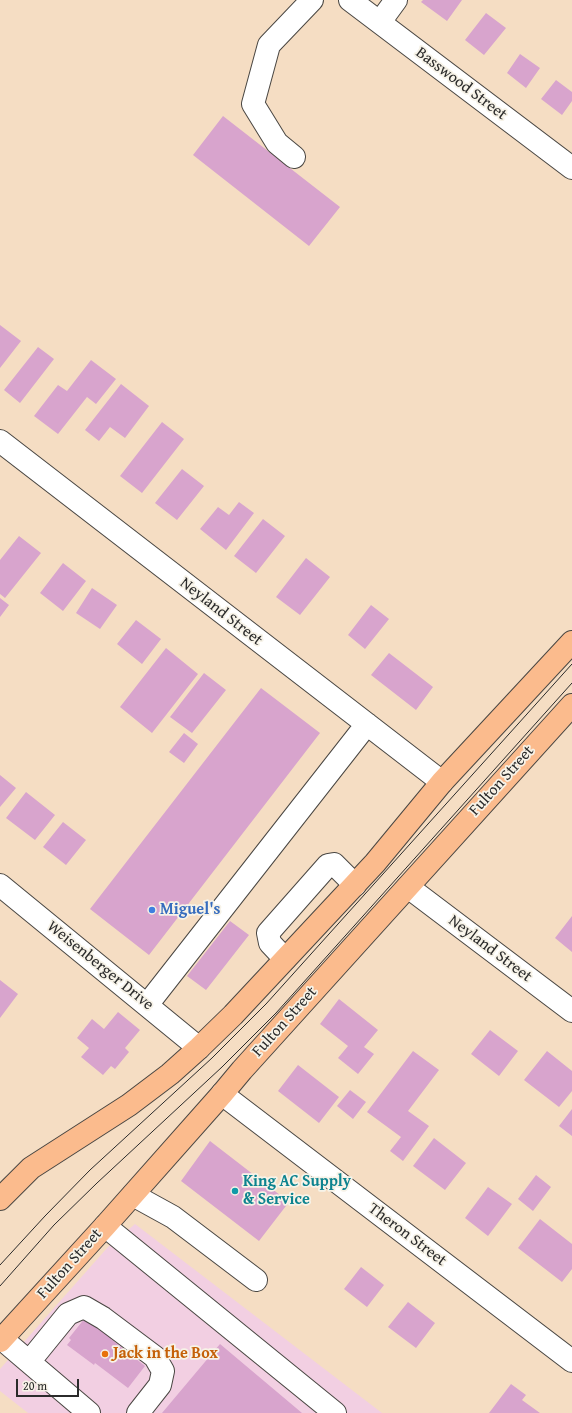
<!DOCTYPE html>
<style>
body{margin:0}
#map{position:relative;width:572px;height:1413px;overflow:hidden;background:#f5ddc3;font-family:"Gentium Book Plus",serif}
canvas{display:block}
.scale{position:absolute;left:16px;top:1379px;width:63px;height:18px;box-sizing:border-box;border:2px solid #2b2b2b;border-top:0;padding-left:5px;font-size:12px;line-height:14px;white-space:nowrap;color:#2b2b2b;-webkit-text-stroke:3px #f7f3e8;paint-order:stroke}
</style>
<div id="map">
<canvas width="572" height="1413"></canvas>
<div class="scale">20 m</div>
</div>
<script>
const c = document.querySelector('canvas').getContext('2d');
c.lineJoin = 'round';
function fill(path, color) { c.fillStyle = color; c.fill(path, 'evenodd'); }
const toPath = rows => new Path2D(rows.map(r => 'M' + r).join(''));
function strokePath(path, color, width, dash) { c.strokeStyle = color; c.lineWidth = width; c.lineCap = dash ? 'butt' : 'round'; c.setLineDash(dash || []); c.stroke(path); }
function write(font, color, halo, rows, align = 'center') {
  c.font = font + ' "Gentium Book Plus",serif'; c.lineWidth = 3.5; c.setLineDash([]); c.textBaseline = 'middle'; c.strokeStyle = halo; c.fillStyle = color; for (const [text, x, y, turn = 0] of rows) {
    c.save(); c.translate(x, y); c.rotate((+turn || 0) * Math.PI / 180); c.textAlign = isNaN(turn) ? turn : align; if (halo) c.strokeText(text, 0, 0); c.fillText(text, 0, 0); c.restore();
  }
}
const built = toPath([
 [135,1224,382,1413,28,1413,0,1391,0,1369,108,1247]
]);
const building = toPath([
 [423,0,462,0,447,21,421,2],
 [486,13,506,28,484,55,465,40],
 [520,54,540,68,526,88,507,73],
 [556,80,572,92,572,101,562,115,541,99],
 [223,116,340,207,309,246,193,155],
 [0,325,21,341,0,368],
 [38,347,54,359,20,403,4,390],
 [91,360,116,379,96,404,87,397,58,434,34,416,58,385,67,391],
 [121,384,149,406,125,438,110,427,99,441,85,430],
 [162,422,184,439,142,493,120,476],
 [182,469,204,486,177,520,155,503],
 [239,502,254,513,226,550,200,529,218,507,229,515],
 [263,519,285,536,256,573,234,556],
 [19,536,41,553,5,598,0,594,0,560],
 [306,558,330,577,300,615,276,597],
 [63,563,86,581,63,611,40,593],
 [92,588,117,605,100,629,76,613],
 [0,598,9,605,0,617],
 [371,605,389,619,365,649,348,635],
 [136,620,161,639,142,664,117,644],
 [166,648,198,674,152,733,120,707],
 [389,653,433,687,416,710,371,675],
 [204,673,226,690,192,733,170,717],
 [261,688,320,733,149,955,90,909],
 [184,733,198,744,184,763,169,752],
 [0,775,16,788,0,807],
 [26,792,55,815,35,840,6,818],
 [63,822,86,840,66,865,43,847],
 [572,916,572,952,555,938],
 [230,921,249,935,206,990,187,976],
 [0,980,18,994,0,1018],
 [339,999,378,1030,364,1047,374,1054,358,1074,338,1058,348,1046,320,1024],
 [118,1012,140,1030,125,1048,129,1052,115,1069,111,1066,103,1075,81,1057,89,1048,77,1038,92,1019,104,1029],
 [490,1030,518,1051,499,1076,471,1054],
 [413,1051,439,1070,408,1111,429,1126,403,1161,390,1151,401,1137,367,1112],
 [547,1051,572,1071,572,1091,559,1107,524,1080],
 [298,1065,339,1097,319,1123,278,1091],
 [350,1090,366,1102,353,1119,337,1106],
 [572,1109,572,1136,559,1126],
 [434,1138,466,1163,445,1190,413,1166],
 [210,1141,289,1202,259,1241,181,1181],
 [536,1175,551,1187,533,1211,518,1199],
 [488,1187,512,1204,488,1236,465,1218],
 [540,1219,572,1244,572,1269,562,1282,518,1248],
 [361,1267,384,1285,367,1307,344,1289],
 [408,1302,435,1323,416,1348,388,1327],
 [85,1318,114,1336,111,1339,145,1366,128,1388,95,1363,94,1365,67,1345,71,1340,69,1338],
 [220,1344,302,1413,162,1413],
 [511,1384,526,1395,522,1400,540,1413,489,1413]
]);
const minor = toPath([
 [350,0,572,168],
 [380,22,396,0],
 [294,157,277,143,253,104,269,45,312,0],
 [0,441,442,782],
 [0,885,199,1048],
 [408,887,572,1011],
 [285,959,270,943,268,933,328,865,334,864,355,885],
 [147,1005,367,724],
 [222,1094,572,1361],
 [133,1195,173,1217,256,1280],
 [105,1226,335,1413],
 [2,1339,89,1413],
 [29,1362,68,1314,84,1307,103,1318,155,1357,163,1371,160,1385,138,1413]
]);
const major = toPath([
 [0,1199,31,1168,129,1105,170,1074,199,1048,233,1015,375,863,442,782,572,642],
 [0,1341,105,1226,222,1094,242,1070,572,705]
]);
const tram = toPath([
 [0,1265,45,1216,90,1170,212,1058,266,1004,572,664],
 [0,1286,54,1225,97,1183,222,1067,276,1013,572,683]
]);
const markers = [
 [152,910,4,"#3f7fe0"],
 [235,1191,4,"#0f9aa8"],
 [105,1354,4,"#e8710a"]
];
const streetNames = [
 ["Basswood Street",461,84,37],
 ["Neyland Street",221,612,38],
 ["Fulton Street",502,781,-48],
 ["Neyland Street",490,949,37],
 ["Weisenberger Drive",100,966,39],
 ["Fulton Street",285,1022,-48],
 ["Theron Street",407,1235,37],
 ["Fulton Street",70,1264,-48]
];
const shopNames = [
 ["Miguel's",160,910]
];
const cultureNames = [
 ["King AC Supply",243,1182],
 ["& Service",243,1200]
];
const foodNames = [
 ["Jack in the Box",113,1354]
];
fill(built, '#f2cfe2');
fill(building, '#d8a4cd');
strokePath(minor, '#494642', 24);
strokePath(major, '#494642', 24);
strokePath(minor, '#fff', 22);
strokePath(major, '#fbbb8d', 22);
strokePath(tram, '#2b2b2b', 1);
for (const [x, y, r, color] of markers) { const dot = new Path2D(); dot.arc(x, y, r, 0, 2 * Math.PI); c.fillStyle = color; c.fill(dot); strokePath(dot, '#f7f3e8', 1.5); }
write('16px', '#2b2b2b', '#f7f3e8', streetNames);
write('bold 16px', '#366cbe', '#f7f3e8', shopNames, 'left');
write('bold 16px', '#0d838f', '#f7f3e8', cultureNames, 'left');
write('bold 16px', '#c56008', '#f7f3e8', foodNames, 'left');
</script>
